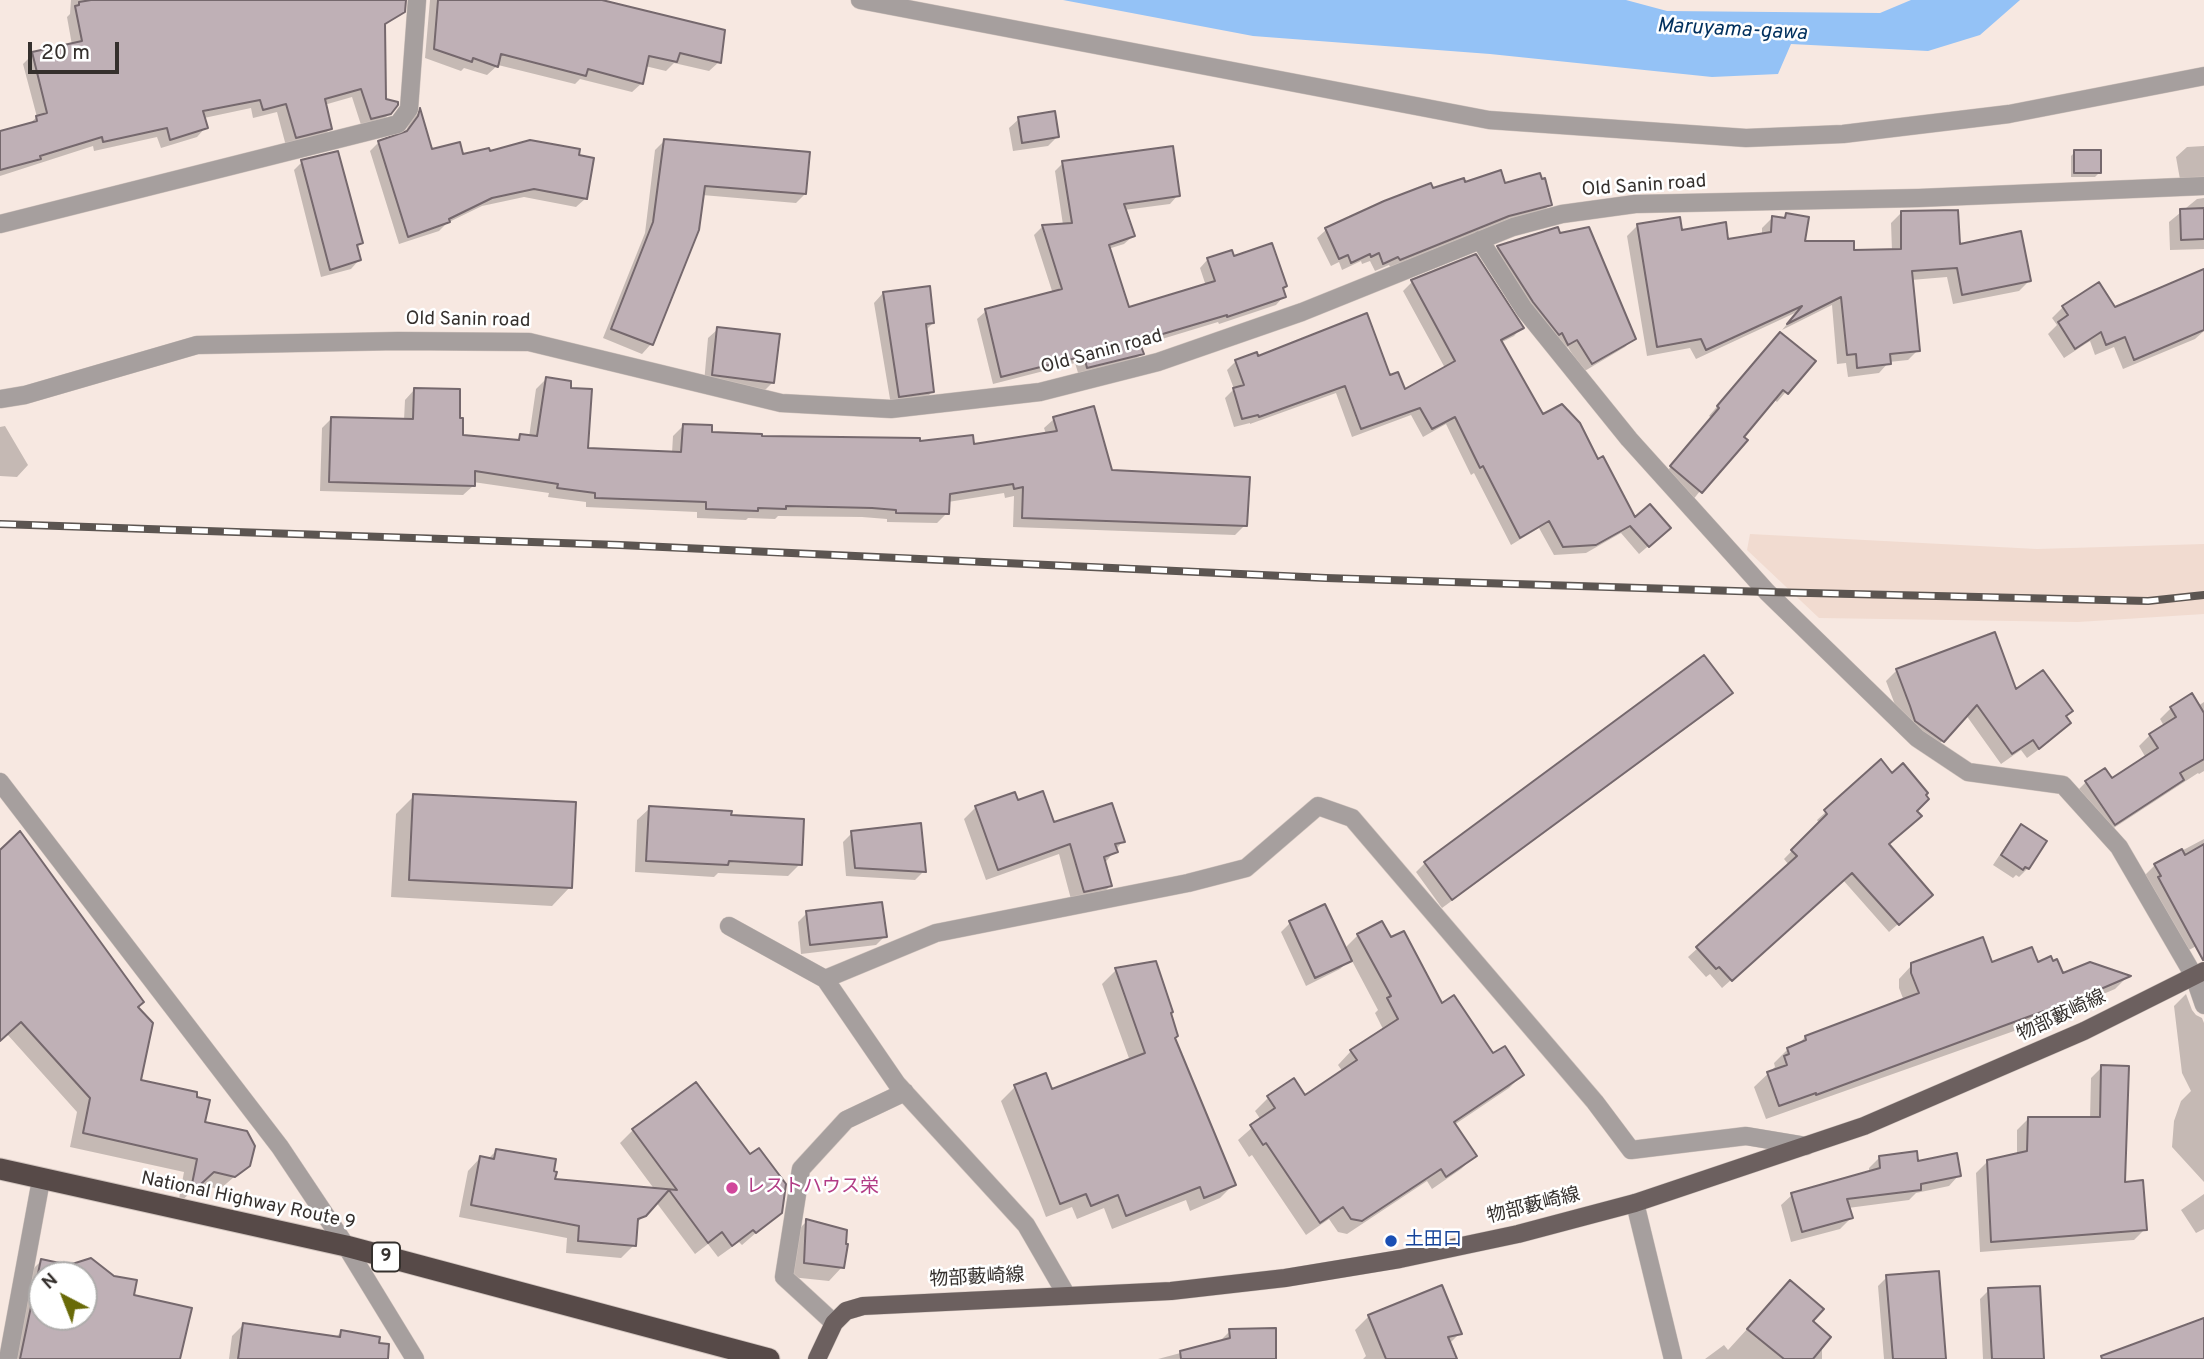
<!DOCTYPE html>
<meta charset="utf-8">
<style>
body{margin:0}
#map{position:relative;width:2204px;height:1359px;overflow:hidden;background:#f7e8e1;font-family:Overpass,sans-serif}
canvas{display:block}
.north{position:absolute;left:28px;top:1261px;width:70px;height:70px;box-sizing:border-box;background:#fff;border:2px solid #aeacab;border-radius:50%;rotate:318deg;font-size:19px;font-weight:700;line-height:28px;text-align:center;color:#35302d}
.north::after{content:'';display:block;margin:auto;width:24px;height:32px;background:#696a08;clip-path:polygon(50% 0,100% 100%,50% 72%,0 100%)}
.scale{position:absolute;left:28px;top:42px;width:91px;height:32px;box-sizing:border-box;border:4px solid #35302d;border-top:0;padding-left:9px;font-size:21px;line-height:24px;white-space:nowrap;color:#35302d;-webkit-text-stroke:5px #fff;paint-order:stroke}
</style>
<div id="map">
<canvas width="2204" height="1359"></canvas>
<div class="north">N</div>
<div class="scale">20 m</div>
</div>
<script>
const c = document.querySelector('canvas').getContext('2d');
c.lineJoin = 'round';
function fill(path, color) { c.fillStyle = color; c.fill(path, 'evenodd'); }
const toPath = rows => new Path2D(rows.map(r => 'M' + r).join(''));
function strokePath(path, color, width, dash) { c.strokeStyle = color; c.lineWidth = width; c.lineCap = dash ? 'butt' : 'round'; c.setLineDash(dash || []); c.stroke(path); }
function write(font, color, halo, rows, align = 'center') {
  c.font = font + ' Overpass,"Noto Sans JP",sans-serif'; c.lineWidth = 5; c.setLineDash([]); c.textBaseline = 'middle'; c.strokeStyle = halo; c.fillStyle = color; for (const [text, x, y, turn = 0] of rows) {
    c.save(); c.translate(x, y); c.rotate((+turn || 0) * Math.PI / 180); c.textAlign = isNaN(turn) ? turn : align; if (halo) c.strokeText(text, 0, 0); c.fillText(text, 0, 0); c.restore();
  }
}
const built = toPath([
 [1750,534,2037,549,2204,544,2204,614,2078,622,1819,618,1747,550]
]);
const water = toPath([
 [1063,0,1626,0,1667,11,1880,13,1911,0,2020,0,1980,35,1928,51,1791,44,1778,74,1712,77,1490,54,1253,36]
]);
const shadow = toPath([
 [71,0,405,0,403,11,383,27,385,101,390,113,380,123,362,128,352,97,324,105,331,128,321,138,286,146,277,112,253,118,251,108,204,118,206,127,197,137,161,148,157,137,94,151,93,146,0,176,0,133,29,124,37,117,23,64,33,54,72,45,67,17,70,14],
 [430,0,604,0,603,2,719,62,709,71,674,63,666,71,645,66,642,83,632,92,580,79,575,84,498,65,487,75,464,68,461,71,425,58],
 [420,111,431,151,462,156,488,153,585,199,576,207,524,197,482,206,447,223,439,231,399,244,370,151,379,142,404,134,412,119],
 [1019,119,1057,137,1048,146,1013,151,1009,128],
 [664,141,805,194,796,203,702,195,698,229,651,344,642,354,603,338,645,233,655,150],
 [2204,146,2204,194,2181,185,2176,157,2187,147],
 [2075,152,2099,173,2095,177,2071,177,2071,156],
 [302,162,361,243,356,248,359,260,351,269,321,277,294,170],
 [1063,163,1178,195,1170,204,1124,210,1133,236,1124,244,1108,249,1128,310,1206,286,1200,268,1208,259,1233,258,1284,296,1276,305,1219,324,1218,322,1139,346,1142,353,1133,362,1079,376,1075,363,993,384,977,319,986,311,1053,294,1034,235,1042,227,1063,225,1055,171],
 [1464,185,1504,185,1550,204,1542,213,1391,268,1389,265,1375,271,1370,261,1362,264,1361,261,1342,270,1339,262,1331,266,1317,238,1326,230,1432,190],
 [2204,198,2204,249,2170,250,2169,222,2197,199],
 [1901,213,1959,246,2029,281,2019,291,1953,304,1947,277,1911,280,1918,350,1908,360,1889,362,1879,373,1848,377,1846,363,1837,364,1832,305,1782,330,1797,312,1696,359,1690,348,1647,356,1627,236,1637,226,1727,241,1762,235,1762,228,1772,218,1782,219,1786,215,1803,243,1852,252,1892,251,1891,223],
 [1498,247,1634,338,1625,347,1583,372,1568,347,1559,352,1490,256],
 [1475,256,1522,327,1514,336,1500,343,1542,416,1597,461,1635,520,1660,536,1639,554,1621,533,1586,553,1554,555,1539,528,1511,545,1474,473,1471,475,1446,424,1423,437,1411,415,1352,437,1336,393,1250,424,1250,423,1234,427,1225,398,1234,389,1227,370,1236,361,1257,358,1389,377,1404,392,1445,368,1403,291,1412,282],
 [2204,271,2204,331,2195,339,2123,369,2114,347,2095,355,2090,341,2064,358,2048,334,2057,325,2052,318,2063,307,2098,284,2115,310],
 [883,293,933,323,925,331,932,392,923,401,891,405,874,303],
 [718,329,773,382,763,392,704,383,708,338],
 [1771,343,1813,361,1777,402,1774,399,1692,501,1663,476,1712,418,1709,416],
 [546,379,586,449,672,453,673,436,683,426,710,433,760,438,972,446,1046,434,1044,428,1054,419,1111,472,1245,525,1235,535,1013,527,1014,496,1005,498,1004,493,948,502,947,513,937,523,887,522,887,519,862,517,778,516,775,519,748,518,746,520,697,518,697,512,586,507,586,502,548,497,549,493,473,482,473,486,463,495,320,491,322,428,331,419,404,420,405,400,414,390,461,437,516,441,521,436,529,437,536,389],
 [5,426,28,465,17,477,0,476,0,427],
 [1897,670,2015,692,2064,717,2068,723,2049,742,2027,758,2021,750,2001,764,1966,715,1932,752,1905,731,1886,681],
 [1731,693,1722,702,1442,908,1416,872,1425,863],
 [2204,702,2204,771,2199,774,2198,773,2103,835,2075,793,2086,782,2111,781,2146,758,2139,746,2150,735,2164,726,2160,719,2171,708,2198,706],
 [1881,762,1887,845,1922,903,1889,932,1843,880,1722,988,1710,974,1706,977,1688,957,1789,865,1784,859,1819,823,1817,820],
 [414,796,570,887,552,906,391,897,396,814],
 [1017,802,1053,824,1123,841,1104,864,1110,886,1099,898,1072,903,1059,854,986,880,964,819,976,807],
 [650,808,729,817,800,864,788,876,718,873,714,877,635,872,637,820],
 [2022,826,2028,868,2019,877,2016,875,2013,878,1993,865,2013,835],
 [852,833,924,871,915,880,846,876,843,842],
 [2204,839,2204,942,2187,951,2144,876,2155,865],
 [0,848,136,1007,139,1082,203,1123,248,1165,220,1189,199,1185,178,1204,184,1172,70,1147,77,1112,7,1034,0,1040],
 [1324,906,1344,949,1358,935,1390,939,1441,1006,1493,1056,1522,1075,1509,1088,1454,1125,1475,1156,1461,1169,1432,1189,1427,1181,1347,1234,1338,1232,1329,1219,1306,1235,1252,1155,1249,1157,1238,1140,1261,1120,1255,1111,1268,1098,1305,1097,1343,1072,1338,1065,1351,1051,1384,1031,1375,1013,1378,1010,1351,959,1340,969,1306,986,1281,932,1290,923],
 [807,913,885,936,876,945,801,954,798,922],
 [1912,965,1991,965,2062,975,2127,977,2115,989,2031,1025,1766,1119,1754,1087,1775,1067,1774,1063,1788,1049,1797,1046,1805,1037,1904,1001,1899,988,1899,979],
 [1116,970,1173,1038,1234,1184,1220,1198,1190,1211,1186,1200,1112,1229,1104,1208,1077,1219,1072,1207,1046,1217,1001,1101,1015,1087,1051,1091,1130,1061,1102,984],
 [2186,994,2192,1010,2196,1015,2202,1018,2204,1023,2204,1182,2172,1147,2174,1121,2181,1101,2191,1091,2182,1073,2174,1006],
 [2102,1067,2123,1184,2145,1229,2134,1240,1980,1252,1976,1173,1988,1161,2017,1155,2017,1130,2029,1118,2090,1119,2091,1078],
 [633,1130,780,1212,742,1245,739,1242,718,1257,708,1244,695,1254,656,1202,636,1224,634,1245,621,1258,566,1253,567,1238,459,1217,468,1171,480,1158,487,1160,496,1151,553,1180,655,1190,620,1143],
 [1880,1157,1917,1163,1959,1175,1949,1186,1916,1193,1909,1200,1848,1208,1851,1218,1840,1229,1791,1242,1781,1205,1792,1195,1869,1173,1869,1168],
 [2204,1194,2204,1229,2196,1233,2181,1210],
 [807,1221,842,1267,829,1281,791,1277,793,1235],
 [41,1261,69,1267,132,1296,178,1359,8,1359,27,1275],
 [42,1275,84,1275,84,1317,42,1317],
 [1887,1277,1945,1359,1884,1359,1878,1286],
 [1989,1290,2042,1359,1983,1359,1980,1299],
 [1780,1293,1811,1321,1822,1346,1822,1359,1705,1359,1724,1345,1728,1350],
 [1369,1316,1460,1333,1449,1344,1455,1359,1363,1359,1366,1356,1355,1330],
 [243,1325,335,1338,341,1332,375,1356,384,1359,229,1359,232,1336],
 [1230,1331,1276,1359,1158,1359,1218,1343]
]);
const building = toPath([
 [91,0,406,0,405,12,385,24,386,99,398,102,398,105,391,114,371,119,361,89,325,99,332,129,296,138,286,104,263,110,260,100,203,111,208,128,170,140,167,128,103,142,102,137,40,156,41,159,0,170,0,131,37,121,36,116,47,113,32,52,82,41,75,6,79,5,79,2,91,0],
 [438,0,602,0,725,30,721,63,680,53,677,62,649,56,643,84,588,69,586,76,501,54,498,67,473,58,472,62,434,49,438,0],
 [420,108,432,149,460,142,463,154,489,148,490,151,530,140,580,149,579,155,594,158,587,199,534,189,492,198,449,219,450,222,408,237,378,141,407,131,418,116,420,108],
 [1055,111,1059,137,1022,143,1018,117,1055,111],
 [664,139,810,152,806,194,705,186,699,230,653,345,611,329,653,222,664,139],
 [1173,146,1180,196,1124,204,1135,236,1109,245,1129,307,1215,281,1207,258,1232,250,1234,256,1272,243,1287,286,1283,288,1286,297,1227,317,1227,315,1139,341,1144,354,1087,368,1084,356,1001,377,985,309,1062,289,1042,225,1072,223,1062,161,1173,146],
 [2074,150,2101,150,2101,173,2074,173,2074,150],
 [338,151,363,243,357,245,361,260,330,270,301,160,338,151],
 [1501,170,1505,183,1540,173,1542,179,1545,178,1552,205,1509,216,1400,260,1398,257,1383,264,1379,253,1371,257,1370,254,1351,263,1348,255,1339,259,1325,228,1384,201,1431,183,1433,188,1464,178,1465,182,1501,170],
 [2204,208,2204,239,2181,240,2180,209,2204,208],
 [1958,210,1960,244,2021,231,2031,281,1962,295,1957,268,1912,271,1920,351,1890,354,1891,364,1857,368,1856,354,1847,355,1841,297,1787,324,1802,306,1706,350,1701,339,1657,347,1637,224,1680,217,1682,230,1726,222,1728,239,1771,232,1772,216,1785,218,1786,213,1809,217,1805,241,1854,241,1854,250,1901,249,1901,211,1958,210],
 [1558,227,1560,233,1589,227,1636,339,1592,364,1577,340,1568,345,1562,333,1559,335,1533,302,1497,246,1558,227],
 [1476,254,1524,328,1501,340,1543,414,1562,404,1580,423,1598,459,1603,456,1635,517,1650,504,1671,528,1649,547,1630,526,1596,545,1563,547,1549,521,1520,538,1483,466,1480,468,1455,417,1432,429,1420,408,1361,429,1345,386,1259,417,1258,415,1242,419,1233,388,1244,385,1235,360,1257,352,1258,356,1367,313,1390,375,1398,372,1405,389,1455,361,1411,280,1476,254],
 [2204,269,2204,330,2134,360,2125,337,2106,345,2101,332,2075,349,2058,322,2068,315,2062,306,2099,282,2115,307,2204,269],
 [930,286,934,323,926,324,934,392,899,397,883,292,930,286],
 [717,327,780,334,774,383,712,375,717,327],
 [1780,332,1816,361,1788,394,1783,390,1744,437,1748,440,1702,493,1670,466,1719,408,1717,406,1780,332],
 [546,377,571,381,571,388,592,389,588,448,681,452,683,424,712,425,712,432,762,434,762,436,920,438,920,441,973,435,974,444,1057,431,1053,417,1094,406,1112,470,1250,477,1247,526,1022,518,1023,487,1014,489,1013,484,950,494,949,514,896,513,896,510,872,508,786,506,786,509,758,508,758,511,706,509,706,502,595,498,595,493,557,488,558,484,475,471,475,486,329,482,331,417,413,419,414,388,460,389,460,418,463,418,463,435,519,440,520,434,537,436,546,377],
 [1995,632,2016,689,2043,670,2073,711,2066,716,2071,723,2039,749,2033,740,2012,754,1977,705,1944,742,1915,721,1910,706,1896,669,1995,632],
 [1704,655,1733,693,1452,900,1424,862,1704,655],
 [2192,693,2204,713,2204,759,2180,773,2184,780,2115,825,2085,781,2105,768,2112,778,2158,748,2149,734,2176,717,2170,707,2192,693],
 [1881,759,1892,773,1903,763,1928,793,1926,795,1929,799,1917,811,1922,816,1889,844,1933,895,1899,925,1852,873,1732,981,1719,967,1716,969,1696,947,1797,856,1791,850,1827,814,1824,810,1881,759],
 [1043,791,1054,822,1112,803,1125,842,1115,844,1118,852,1104,857,1112,886,1084,892,1070,844,998,870,975,806,1015,792,1018,800,1043,791],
 [413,794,576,802,572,888,409,880,413,794],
 [649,806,732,811,731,815,804,819,802,865,729,861,728,865,646,861,649,806],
 [921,823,926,872,855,868,851,831,921,823],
 [2021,824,2047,841,2029,869,2025,867,2023,870,2001,855,2021,824],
 [20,831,144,1002,138,1007,153,1023,141,1080,197,1092,197,1097,210,1100,205,1122,247,1131,255,1146,250,1166,235,1177,214,1172,190,1194,197,1159,83,1133,90,1098,21,1022,0,1041,0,850,20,831],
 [2204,844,2204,960,2203,960,2158,877,2161,876,2154,864,2182,849,2185,855,2204,844],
 [882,902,887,937,810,945,806,911,882,902],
 [1325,904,1352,961,1315,978,1289,921,1325,904],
 [1382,921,1391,937,1404,931,1442,1003,1454,995,1493,1053,1505,1046,1524,1075,1454,1122,1477,1156,1446,1177,1441,1169,1362,1221,1351,1219,1343,1207,1320,1223,1266,1143,1263,1145,1250,1125,1275,1108,1267,1096,1294,1078,1305,1095,1357,1060,1350,1050,1398,1019,1387,998,1391,996,1357,934,1382,921],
 [1983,937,1992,962,2032,947,2038,962,2051,956,2053,961,2057,959,2063,973,2090,962,2131,976,2045,1013,2044,1011,2014,1022,1816,1095,1816,1093,1779,1106,1767,1072,1787,1065,1784,1056,1789,1054,1787,1048,1806,1040,1805,1036,1919,993,1911,973,1911,963,1983,937],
 [1156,961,1173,1012,1171,1013,1178,1036,1175,1038,1236,1185,1204,1198,1200,1187,1126,1216,1118,1195,1091,1206,1086,1194,1060,1204,1014,1085,1046,1073,1052,1089,1145,1053,1115,968,1156,961],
 [2101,1065,2129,1066,2125,1182,2143,1180,2147,1230,1991,1242,1987,1160,2027,1151,2028,1117,2100,1117,2101,1065],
 [696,1082,750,1154,759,1148,786,1184,782,1213,756,1233,753,1230,732,1246,722,1232,708,1243,669,1190,646,1216,638,1219,636,1246,578,1241,579,1226,471,1205,480,1156,494,1159,496,1149,556,1159,554,1171,557,1172,555,1179,677,1190,632,1129,696,1082],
 [1917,1151,1918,1161,1957,1153,1961,1176,1921,1184,1921,1190,1847,1199,1853,1218,1802,1232,1791,1193,1880,1168,1879,1156,1917,1151],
 [806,1219,847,1230,846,1244,848,1244,844,1268,804,1263,806,1219],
 [91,1258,114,1276,137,1280,134,1295,192,1308,180,1359,20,1359,41,1259,69,1265,91,1258],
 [42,1275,84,1275,84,1317,42,1317,42,1275],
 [1939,1271,1946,1359,1893,1359,1886,1275,1939,1271],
 [1790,1280,1824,1309,1813,1321,1831,1337,1813,1359,1784,1359,1747,1329,1790,1280],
 [1442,1285,1462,1334,1448,1337,1457,1359,1386,1359,1368,1315,1442,1285],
 [2040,1286,2044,1359,1992,1359,1988,1288,2040,1286],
 [2204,1318,2204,1359,2102,1359,2101,1356,2204,1318],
 [243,1323,340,1337,341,1330,380,1337,379,1343,389,1344,388,1359,238,1359,243,1323],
 [1276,1328,1276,1359,1181,1359,1180,1351,1230,1338,1229,1329,1276,1328]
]);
const minor = toPath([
 [860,0,1489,120,1746,138,1843,134,2009,114,2204,76],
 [0,224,398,124,409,109,417,0],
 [1480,240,1524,309,1629,439,1767,592,1917,738,1968,772,2063,785,2119,847,2194,976,2204,1005],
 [0,399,25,395,197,345,398,341,529,342,781,403,891,409,1040,392,1158,362,1302,312,1513,227,1562,214,1635,204,1919,198,2204,186],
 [0,782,280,1147,346,1246,415,1359],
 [729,926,825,979,897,1084,1026,1225,1067,1296],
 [825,979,936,933,1188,883,1246,868,1318,806,1352,818,1595,1102,1631,1150,1746,1136,1806,1146],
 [1635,1203,1673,1359],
 [834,1323,784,1277,801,1169,846,1120,905,1092],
 [8,1359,41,1180]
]);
const major = toPath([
 [817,1359,834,1323,846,1311,863,1306,1171,1291,1285,1278,1400,1259,1518,1234,1635,1203,1864,1126,2084,1031,2204,971]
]);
const highway = toPath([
 [0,1169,346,1246,769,1359]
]);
const rail = toPath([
 [0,524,620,545,1326,578,1767,592,2148,601,2204,595]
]);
const markers = [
 [732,1188,7,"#d1479c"],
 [1391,1241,7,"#1a4fb4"]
];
const shields = [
 [386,1257,28]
];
const shieldNames = [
 ["9",386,1257]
];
const streetNames = [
 ["Old Sanin road",1644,187,-4],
 ["Old Sanin road",468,321,1],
 ["Old Sanin road",1102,353,-15],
 ["物部藪崎線",2062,1017,-25],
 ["National Highway Route 9",248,1202,12],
 ["物部藪崎線",1534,1207,-14],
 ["物部藪崎線",977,1279,-3]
];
const hotelNames = [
 ["レストハウス栄",746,1188]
];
const transitNames = [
 ["土田口",1405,1241]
];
const waterNames = [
 ["Maruyama-gawa",1732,31,3]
];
fill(built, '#f1dbd0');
fill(water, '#94c2f6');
fill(shadow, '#0003');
fill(building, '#bfb0b6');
strokePath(building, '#75686d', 2);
strokePath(minor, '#d0c3bd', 19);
strokePath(major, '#d0c3bd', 19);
strokePath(highway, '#d0c3bd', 23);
strokePath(minor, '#a69f9e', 18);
strokePath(major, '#6c605f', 18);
strokePath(highway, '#574a48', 21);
strokePath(rail, '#5c5551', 8);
strokePath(rail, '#fff', 5, [16]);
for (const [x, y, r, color] of markers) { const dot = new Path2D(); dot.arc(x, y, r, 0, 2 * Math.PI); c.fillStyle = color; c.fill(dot); strokePath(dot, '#fff', 2.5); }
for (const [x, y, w] of shields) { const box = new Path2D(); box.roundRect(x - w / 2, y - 14.5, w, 29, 5); c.fillStyle = '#fff'; c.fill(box); strokePath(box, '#35302d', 2); }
write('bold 18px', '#35302d', null, shieldNames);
write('19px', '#35302d', '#fff', streetNames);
write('19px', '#b23c85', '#fff', hotelNames, 'left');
write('19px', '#164399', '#fff', transitNames, 'left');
write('italic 21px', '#00305e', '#fff', waterNames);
</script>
